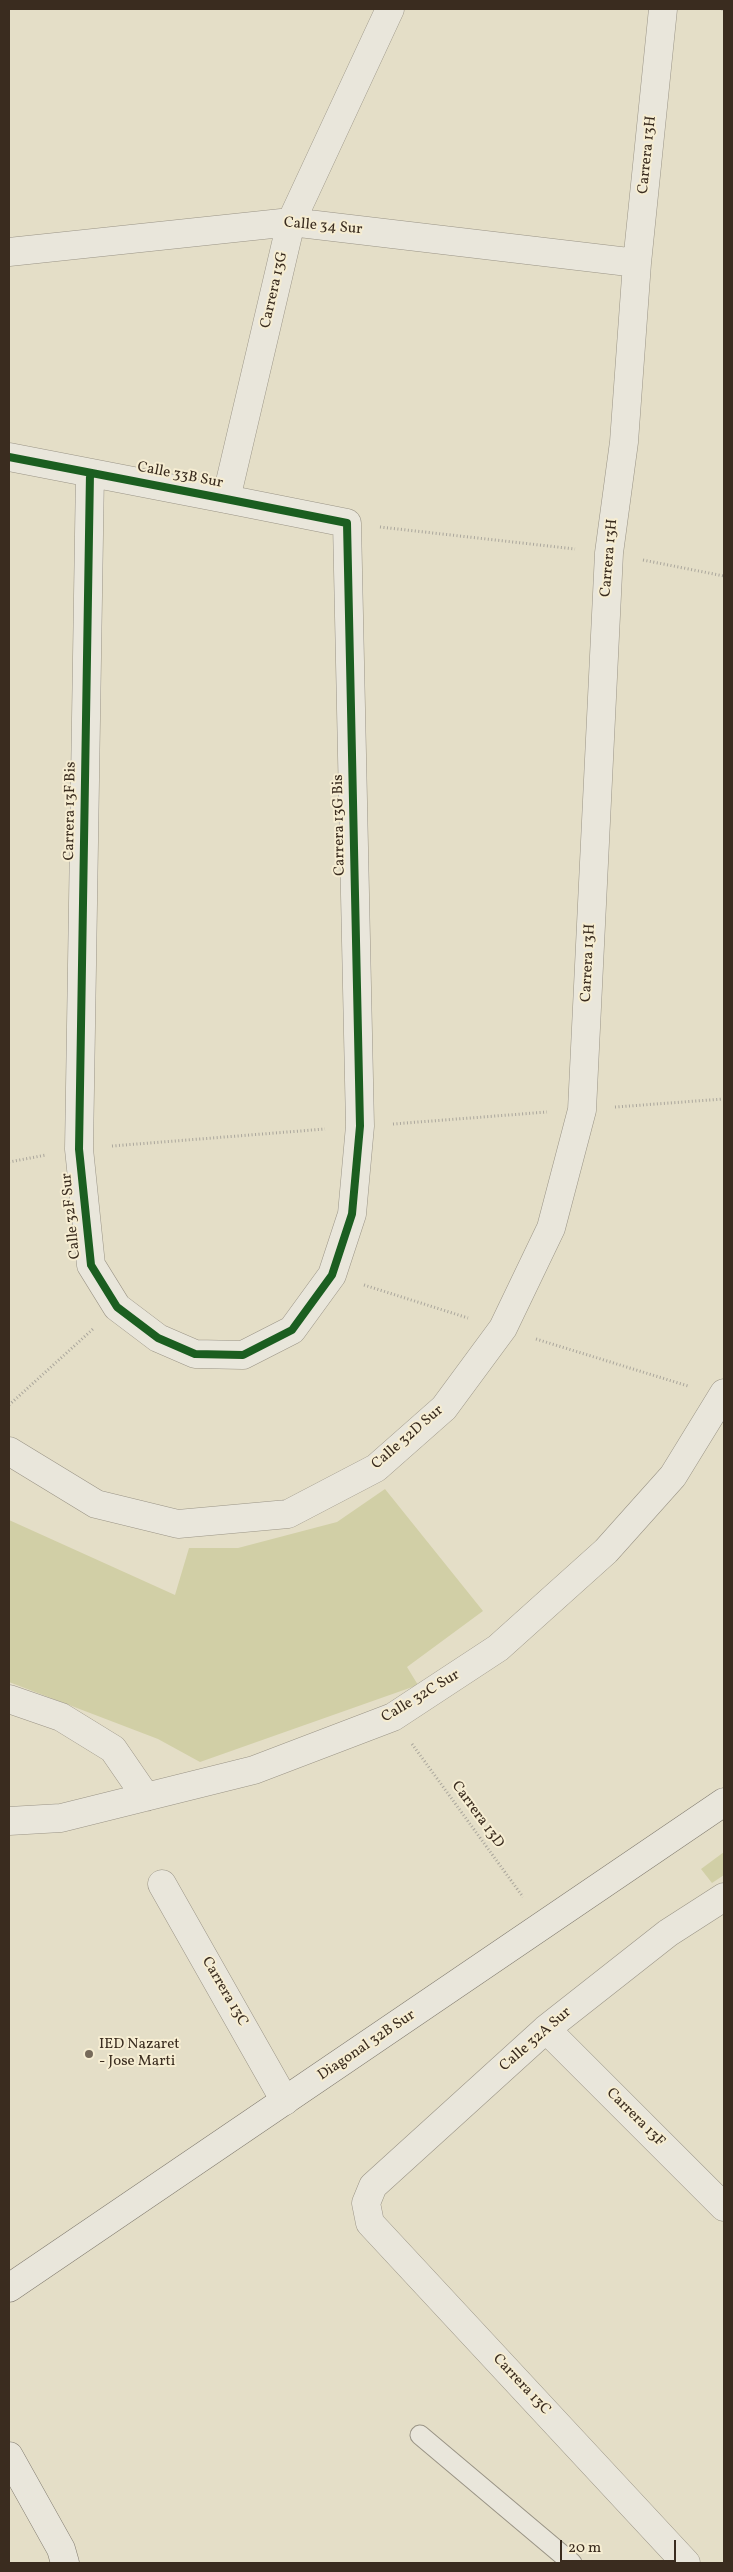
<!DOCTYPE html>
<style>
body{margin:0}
#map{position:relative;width:733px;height:2572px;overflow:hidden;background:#e4dec7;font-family:Vollkorn,serif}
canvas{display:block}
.frame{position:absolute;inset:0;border:10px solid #3a2c1f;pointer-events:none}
.scale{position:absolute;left:560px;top:2540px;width:116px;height:22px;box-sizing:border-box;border:2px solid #3a2c1f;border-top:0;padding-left:6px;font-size:15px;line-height:18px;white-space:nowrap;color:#3a2c1f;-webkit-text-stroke:4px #f6edd2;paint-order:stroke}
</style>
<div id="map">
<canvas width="733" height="2572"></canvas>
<div class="frame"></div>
<div class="scale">20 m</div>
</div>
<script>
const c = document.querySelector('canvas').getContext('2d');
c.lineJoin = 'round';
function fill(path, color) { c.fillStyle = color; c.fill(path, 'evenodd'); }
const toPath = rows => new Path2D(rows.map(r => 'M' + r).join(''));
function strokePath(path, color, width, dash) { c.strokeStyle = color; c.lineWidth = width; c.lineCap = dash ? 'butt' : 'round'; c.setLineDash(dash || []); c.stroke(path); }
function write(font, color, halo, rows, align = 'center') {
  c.font = font + ' Vollkorn,serif'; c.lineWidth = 4; c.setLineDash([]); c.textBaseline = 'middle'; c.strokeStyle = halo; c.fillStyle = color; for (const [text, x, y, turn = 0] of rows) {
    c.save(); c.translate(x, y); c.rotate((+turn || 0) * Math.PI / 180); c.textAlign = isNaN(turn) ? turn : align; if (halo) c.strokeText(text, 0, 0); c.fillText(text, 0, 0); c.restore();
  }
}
const green = toPath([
 [385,1489,483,1611,407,1667,418,1685,200,1762,158,1739,9,1682,9,1520,175,1595,189,1548,238,1548,337,1522],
 [724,1852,724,1875,712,1883,701,1869]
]);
const path = toPath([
 [722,9,724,10],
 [380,527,575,549],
 [643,560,724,576],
 [615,1107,724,1099],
 [393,1124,547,1112],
 [112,1146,325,1129],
 [9,1162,46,1155],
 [364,1285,468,1318],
 [536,1339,688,1386],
 [9,1405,93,1329],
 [412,1744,523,1897]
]);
const lane = toPath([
 [420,2435,572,2563]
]);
const street = toPath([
 [9,252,291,222,637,263],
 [9,457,226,499,347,523,360,1126,352,1214,332,1275,292,1330,243,1355,195,1354,158,1338,117,1307,91,1265,79,1149,90,473],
 [226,499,291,222,390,9],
 [9,1451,96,1504,178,1524,288,1514,376,1468,444,1408,503,1328,551,1228,582,1110,609,553,624,442,637,263,663,9],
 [9,1699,61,1717,113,1749,146,1797],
 [9,1821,61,1818,254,1770,393,1717,498,1648,606,1551,673,1476,724,1393],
 [162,1884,285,2101],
 [546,2029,724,2207],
 [686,2563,370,2223,366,2203,373,2186,546,2029,668,1933,724,1897]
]);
const secondary = toPath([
 [9,2288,724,1802],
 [9,2456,61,2549,65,2563]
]);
const cycleway = toPath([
 [9,457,226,499,347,523,360,1126,352,1214,332,1275,292,1330,243,1355,195,1354,158,1338,117,1307,91,1265,79,1149,90,473]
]);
const markers = [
 [89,2054,5,"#766a5a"]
];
const streetNames = [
 ["Carrera 13H",648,155,-84],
 ["Calle 34 Sur",323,227,5],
 ["Carrera 13G",275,290,-77],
 ["Calle 33B Sur",180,476,11],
 ["Carrera 13H",610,558,-85],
 ["Carrera 13F Bis",71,811,-89],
 ["Carrera 13G Bis",340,825,-91],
 ["Carrera 13H",589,963,-87],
 ["Calle 32F Sur",72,1216,-96],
 ["Calle 32D Sur",408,1438,-41],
 ["Calle 32C Sur",421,1697,-31],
 ["Carrera 13D",477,1815,54],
 ["Carrera 13C",224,1992,60],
 ["Calle 32A Sur",536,2040,-41],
 ["Diagonal 32B Sur",367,2046,-34],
 ["Carrera 13F",635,2118,45],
 ["Carrera 13C",521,2385,47]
];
const poiNames = [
 ["IED Nazaret",99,2045],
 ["- Jose Marti",99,2062]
];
fill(green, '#d1cfa6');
strokePath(lane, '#9a9486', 21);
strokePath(street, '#9a9486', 29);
strokePath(secondary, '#827c70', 29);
strokePath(path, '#aaa69c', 3, [1, 2.5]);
strokePath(lane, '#e9e6db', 19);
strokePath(street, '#e9e6db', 28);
strokePath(secondary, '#e9e6db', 28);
strokePath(cycleway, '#1b5e20', 8);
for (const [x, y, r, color] of markers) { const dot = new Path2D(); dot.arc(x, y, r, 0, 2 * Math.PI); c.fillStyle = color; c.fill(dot); strokePath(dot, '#f6edd2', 2); }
write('15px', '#3a2c1f', '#f6edd2', streetNames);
write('15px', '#3a2c1f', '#f6edd2', poiNames, 'left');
</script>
